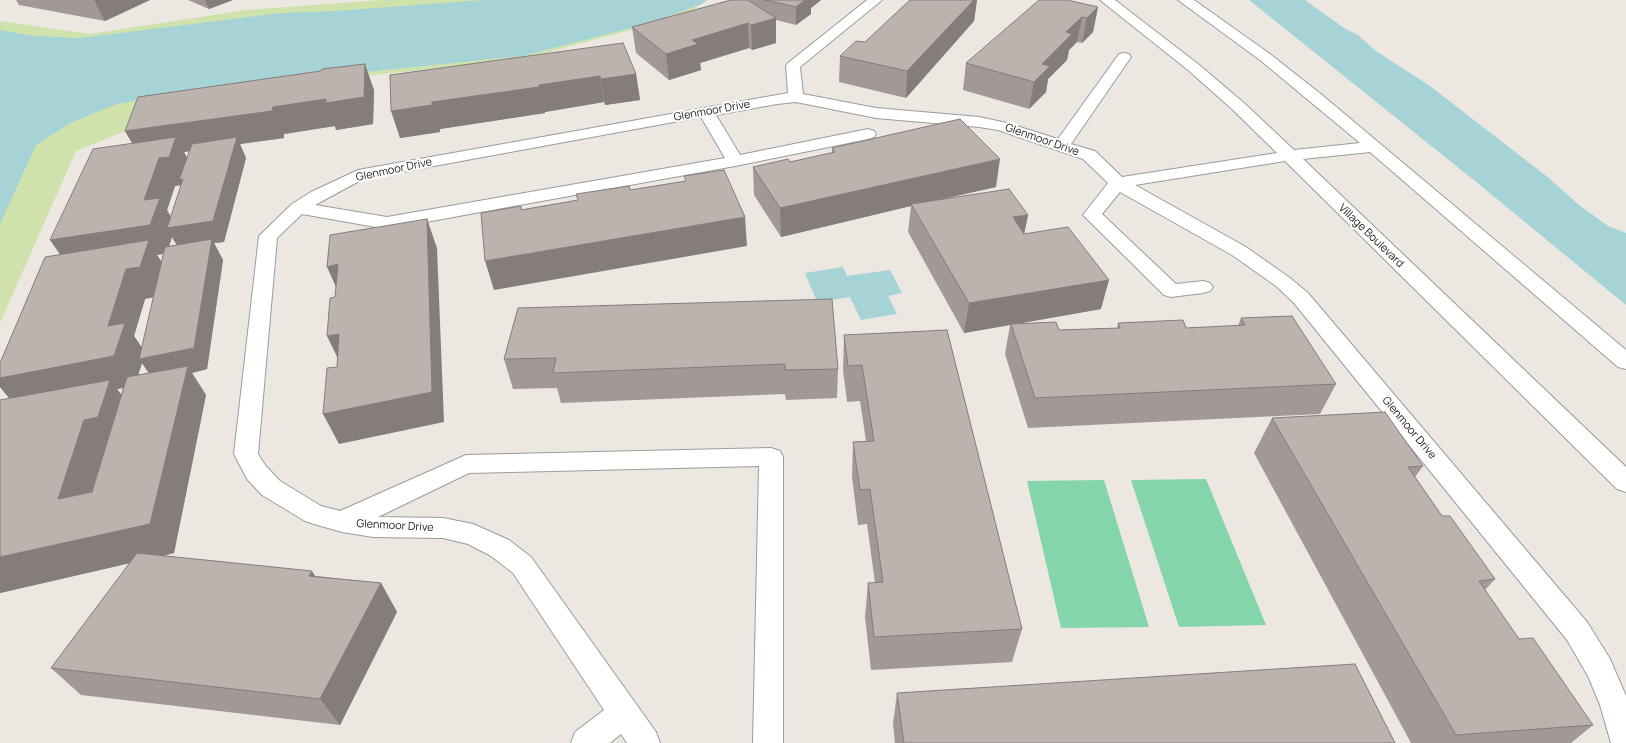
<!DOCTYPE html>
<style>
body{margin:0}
canvas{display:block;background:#ece7e1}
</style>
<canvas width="1626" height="743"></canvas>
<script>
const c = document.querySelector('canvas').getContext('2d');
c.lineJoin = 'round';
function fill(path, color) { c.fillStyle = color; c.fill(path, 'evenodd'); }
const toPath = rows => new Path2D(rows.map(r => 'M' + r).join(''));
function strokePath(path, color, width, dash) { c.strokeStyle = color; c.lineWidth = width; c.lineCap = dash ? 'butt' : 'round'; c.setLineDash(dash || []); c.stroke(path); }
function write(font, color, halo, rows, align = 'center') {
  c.font = font + ' Manrope,sans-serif'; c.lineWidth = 4; c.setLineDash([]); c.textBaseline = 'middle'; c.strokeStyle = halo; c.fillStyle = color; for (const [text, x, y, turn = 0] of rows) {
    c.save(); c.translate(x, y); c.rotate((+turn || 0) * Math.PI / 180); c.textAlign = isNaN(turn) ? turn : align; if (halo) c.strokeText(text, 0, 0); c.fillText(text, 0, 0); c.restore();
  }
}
const grass = toPath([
 [381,0,706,0,686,15,526,58,222,92,76,151,0,323,0,21,90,34,246,10]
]);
const pitch = toPath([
 [1206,479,1266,625,1179,627,1131,480],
 [1104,480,1149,627,1061,628,1027,481]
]);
const water = toPath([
 [483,0,707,0,702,4,647,24,522,56,208,88,117,104,72,122,36,145,0,224,0,30,32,36,81,38,280,13,336,11],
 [1249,0,1305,0,1344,28,1358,35,1376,51,1430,86,1550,179,1579,205,1608,226,1626,233,1626,305,1475,181],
 [843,267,847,276,890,270,902,293,888,296,897,314,861,320,850,297,817,302,805,273]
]);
const minor = toPath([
 [867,0,882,0,800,67,803,94,876,108,979,117,1007,123,1058,139,1119,54,1124,53,1129,54,1131,57,1071,144,1095,151,1122,177,1277,153,1232,109,1188,70,1100,0,1115,0,1198,64,1244,103,1294,150,1360,143,1260,60,1178,0,1194,0,1270,54,1322,95,1626,350,1626,369,1618,367,1370,152,1303,159,1626,467,1626,492,1617,489,1285,161,1135,185,1246,247,1290,278,1308,293,1587,622,1610,659,1626,696,1626,743,1611,743,1600,705,1588,676,1567,640,1294,303,1276,286,1232,255,1120,192,1102,214,1176,284,1203,281,1210,283,1213,287,1210,291,1203,293,1171,297,1164,295,1083,215,1108,183,1083,159,998,130,979,127,876,118,796,102,777,104,716,115,740,155,868,129,874,131,876,134,874,137,868,139,735,166,387,229,302,214,277,238,258,454,265,465,280,481,321,506,340,511,466,455,771,448,780,451,783,457,783,743,753,743,759,466,469,473,378,517,443,518,473,524,509,540,531,557,656,732,660,743,627,743,621,734,610,743,571,743,575,732,604,710,513,573,491,556,468,544,443,538,373,537,342,532,314,524,305,521,262,495,247,479,234,454,259,236,292,204,311,192,358,170,788,93,786,66,788,63,867,0],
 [701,117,725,158,387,217,315,205,363,179,701,117]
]);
const wall = toPath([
 [16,0,150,0,105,21,19,5],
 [188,0,233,0,209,9],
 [731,0,821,0,811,8,811,14,796,25,776,20,776,43,752,50,749,48,700,63,701,70,669,80,636,53,632,27],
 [910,0,977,0,974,21,906,98,839,82,840,56,865,42],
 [1098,7,1093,32,1082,43,1077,42,1069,50,1067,60,1048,79,1046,92,1029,109,963,90,966,63],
 [636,74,640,100,605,105,604,102,545,112,545,113,440,129,440,132,400,138,390,75],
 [374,90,373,124,336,130,335,126,284,134,284,138,240,144,246,158,224,242,214,243,223,260,207,369,192,373,206,395,174,553,163,556,315,576,381,583,397,612,340,725,81,695,51,668,130,563,0,593,10,399,0,387,0,363,61,255,132,143,125,131],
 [189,151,187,158,184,152],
 [181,185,171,217,167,210,175,186],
 [172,237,177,245,169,246],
 [164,254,162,262,157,255],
 [154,297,142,348,134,336,145,299],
 [142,363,149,373,138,375],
 [123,388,121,395,117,389],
 [832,148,996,187,941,199,1028,215,1024,234,1101,309,1017,324,1059,330,1117,328,1118,323,1186,328,1238,326,1241,318,1336,384,1320,414,1028,428,1005,354,1010,325,964,333,908,232,911,206,781,237,754,195,753,167,790,162,832,153],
 [518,308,838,369,837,398,786,400,785,394,561,403,557,388,513,389,504,359],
 [844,335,1022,629,1012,662,871,670,865,617,868,583,875,583,867,524,858,525,852,477,853,442,866,441,860,401,847,402,843,370],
 [1272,418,1423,466,1415,477,1442,516,1495,579,1485,590,1519,639,1593,725,1571,743,1411,743,1254,453],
 [897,693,1395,743,895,743,893,724]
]);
const shadedWall = toPath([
 [94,0,150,0,105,21],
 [205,0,233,0,209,9],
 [804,0,821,0,811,8,811,14,796,25,796,7],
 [974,0,977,0,974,21,906,98,907,71],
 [1098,7,1093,32,1082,43,1087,18],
 [1082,17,1077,42,1069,50,1067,60,1048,79,1046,92,1029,109,1034,82,1042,64,1066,32],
 [776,18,776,43,752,50,751,25],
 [748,23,749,48,700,63,701,70,669,80,666,54,692,40],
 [365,64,374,90,373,124,336,130,335,126,284,134,284,138,240,144,246,158,224,242,214,243,223,260,207,369,192,373,206,395,174,553,0,593,0,557,150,524,154,381,142,363,135,386,117,389,132,409,84,529,58,499,18,409,0,387,0,378,70,269,50,240,141,158,125,131,273,107],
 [235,145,176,226,167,210,175,186,182,185,191,165,184,152],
 [172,237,179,249,145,352,134,336,145,299,158,296,166,269,157,255,167,253],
 [636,74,640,100,605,105,601,79],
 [600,76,604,102,545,112,545,113,440,129,440,132,400,138,391,111,432,102,539,85],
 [1000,159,996,187,912,206,911,204,911,206,781,237,780,208],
 [1028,215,1022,244,1013,217],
 [745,217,747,246,494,290,485,261],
 [427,219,437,248,444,422,339,444,323,414],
 [338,264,340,296,327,267],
 [1109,280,1101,309,964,333,969,303],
 [339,334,341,365,327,336],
 [312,571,330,600,309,576],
 [381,583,397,612,340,725,320,699]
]);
const building = toPath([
 [731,0,748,0,776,18,751,25,748,23,692,40,698,44,666,54,632,27,731,0],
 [765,0,805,0,796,7,765,0],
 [910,0,974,0,907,71,840,56,856,41,865,42,910,0],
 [1039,0,1067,0,1098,7,1087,18,1082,17,1066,32,1072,34,1042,64,1050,66,1034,82,966,63,1039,0],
 [623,43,636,74,601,79,600,76,539,85,539,87,432,102,432,105,391,111,390,75,623,43],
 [365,64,364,97,326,103,326,99,273,107,272,111,125,131,138,97,321,71,322,69,365,64],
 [960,119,1000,159,780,208,753,167,788,159,790,162,835,152,832,148,960,119],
 [176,137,169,157,159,158,144,200,160,198,150,225,50,240,93,149,176,137],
 [237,137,213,221,167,228,183,179,179,180,192,144,237,137],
 [724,170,745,217,485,261,481,213,521,206,521,210,578,200,576,194,629,186,630,190,686,181,684,176,724,170],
 [1009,189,1028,215,1013,217,1024,234,1068,227,1109,280,969,303,911,204,1009,189],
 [427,219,432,392,323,414,327,368,337,367,339,334,327,336,330,298,335,297,338,264,327,267,330,235,427,219],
 [212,239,194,348,139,359,165,247,212,239],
 [149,240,140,267,126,269,108,326,125,323,114,356,0,378,0,363,45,257,149,240],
 [832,299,838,369,785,370,785,364,553,373,556,358,504,359,518,308,832,299],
 [1292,316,1336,384,1035,398,1011,324,1056,322,1059,330,1120,328,1118,323,1183,320,1186,328,1245,325,1241,318,1292,316],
 [947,330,1022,629,874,637,868,583,883,582,870,489,860,490,853,442,874,441,862,365,848,366,844,335,947,330],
 [188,366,150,524,0,557,0,400,110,380,98,417,84,420,58,499,92,492,127,377,188,366],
 [1385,412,1423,466,1408,467,1442,516,1450,516,1495,579,1479,581,1519,639,1533,638,1593,725,1456,735,1272,418,1385,412],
 [137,553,312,571,309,576,381,583,320,699,51,668,137,553],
 [1355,664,1395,743,904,743,897,693,1355,664]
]);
const streetNames = [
 ["Glenmoor Drive",712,111,-10],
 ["Glenmoor Drive",1042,140,19],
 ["Glenmoor Drive",394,170,-12],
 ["Village Boulevard",1371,236,44],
 ["Glenmoor Drive",1409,428,50],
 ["Glenmoor Drive",395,526,3]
];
fill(grass, '#cfe2ab');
fill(pitch, '#85d5aa');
fill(water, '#a5d3d6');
strokePath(minor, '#9c9c9c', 2);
fill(minor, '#fff');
fill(wall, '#a29996');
fill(shadedWall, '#847d7a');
fill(building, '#bcb2ae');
strokePath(building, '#847d7a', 1);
write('11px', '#1b1b1b', '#fff', streetNames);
</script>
